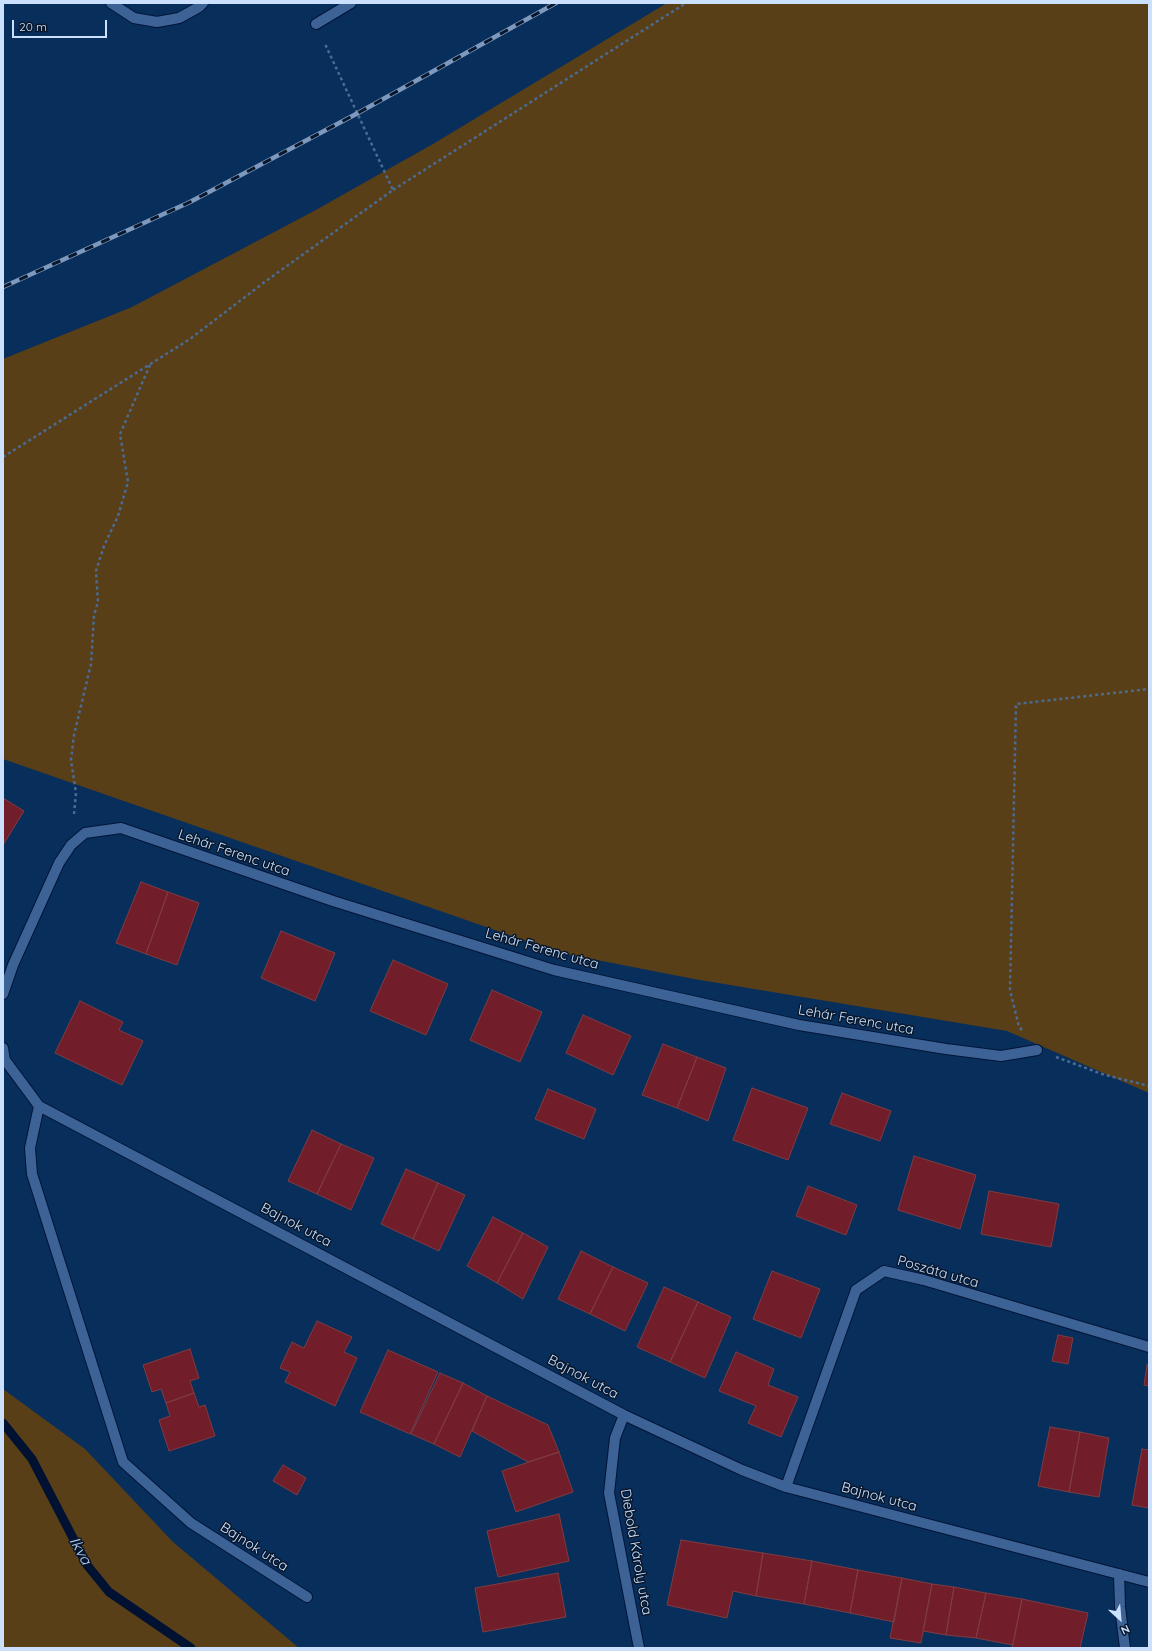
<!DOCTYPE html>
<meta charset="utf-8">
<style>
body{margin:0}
#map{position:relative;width:1152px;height:1651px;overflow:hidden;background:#082e5c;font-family:Quicksand,sans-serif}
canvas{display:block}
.frame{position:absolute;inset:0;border:4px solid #cbe0fd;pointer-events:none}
.north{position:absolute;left:1100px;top:1599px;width:40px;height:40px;-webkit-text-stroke:3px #08172b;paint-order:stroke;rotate:154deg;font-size:11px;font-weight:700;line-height:16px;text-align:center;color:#cbe0fd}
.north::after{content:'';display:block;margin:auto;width:14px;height:18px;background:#cbe0fd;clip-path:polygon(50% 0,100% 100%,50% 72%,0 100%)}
.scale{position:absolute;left:12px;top:20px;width:95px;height:18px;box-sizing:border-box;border:2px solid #cbe0fd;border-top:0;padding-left:5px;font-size:12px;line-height:14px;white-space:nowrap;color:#cbe0fd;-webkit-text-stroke:3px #08172b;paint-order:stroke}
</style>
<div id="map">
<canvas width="1152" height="1651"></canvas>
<div class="frame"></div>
<div class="north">N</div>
<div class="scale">20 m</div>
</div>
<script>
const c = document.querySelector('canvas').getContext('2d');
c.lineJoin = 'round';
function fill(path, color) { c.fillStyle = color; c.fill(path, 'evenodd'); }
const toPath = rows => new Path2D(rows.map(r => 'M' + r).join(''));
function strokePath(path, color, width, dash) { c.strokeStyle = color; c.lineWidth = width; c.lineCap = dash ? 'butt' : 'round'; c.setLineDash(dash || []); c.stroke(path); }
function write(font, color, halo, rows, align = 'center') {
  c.font = font + ' Quicksand,sans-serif'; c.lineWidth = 3; c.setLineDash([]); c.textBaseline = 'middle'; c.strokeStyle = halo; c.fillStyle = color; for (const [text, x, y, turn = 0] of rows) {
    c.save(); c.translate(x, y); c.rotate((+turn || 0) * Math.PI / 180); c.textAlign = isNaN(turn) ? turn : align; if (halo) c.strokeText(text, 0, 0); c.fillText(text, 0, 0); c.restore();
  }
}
const green = toPath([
 [667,3,1149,3,1149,1093,1007,1031,694,979,561,953,3,759,3,359,132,307,314,211,433,144],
 [3,1389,85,1449,173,1542,299,1648,3,1648]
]);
const stream = toPath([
 [3,1423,32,1459,87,1565,109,1592,191,1648]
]);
const building = toPath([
 [3,798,24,811,3,845,3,798],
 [141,882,168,892,146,954,116,943,141,882],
 [168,892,199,903,177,965,146,954,168,892],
 [281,931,335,953,315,1001,261,978,281,931],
 [393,960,448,984,426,1035,370,1011,393,960],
 [492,990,542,1012,520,1062,470,1040,492,990],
 [80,1001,123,1022,119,1030,143,1041,122,1085,55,1053,80,1001],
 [583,1015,631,1036,613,1075,566,1053,583,1015],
 [663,1044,697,1057,677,1108,642,1095,663,1044],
 [697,1057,726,1068,708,1121,677,1108,697,1057],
 [752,1088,808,1108,788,1160,733,1140,752,1088],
 [548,1089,596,1109,584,1139,535,1119,548,1089],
 [842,1093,891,1111,880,1141,830,1124,842,1093],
 [312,1130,341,1144,317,1194,288,1181,312,1130],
 [341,1144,374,1158,351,1210,317,1194,341,1144],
 [914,1156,976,1175,960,1229,898,1210,914,1156],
 [406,1169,438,1183,413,1239,381,1224,406,1169],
 [438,1183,465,1195,439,1251,413,1239,438,1183],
 [808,1186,857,1205,846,1235,796,1216,808,1186],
 [989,1191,1059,1204,1051,1247,981,1234,989,1191],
 [493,1217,523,1233,497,1283,467,1266,493,1217],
 [523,1233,548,1247,523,1299,497,1283,523,1233],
 [581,1251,613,1267,590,1314,558,1299,581,1251],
 [613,1267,648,1283,625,1331,590,1314,613,1267],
 [772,1271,820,1289,801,1338,753,1319,772,1271],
 [664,1287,698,1302,670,1362,637,1347,664,1287],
 [698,1302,731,1317,705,1378,670,1362,698,1302],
 [317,1321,352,1337,344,1352,357,1358,335,1406,285,1382,290,1372,280,1368,292,1342,304,1348,317,1321],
 [1058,1335,1073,1338,1068,1364,1052,1361,1058,1335],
 [190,1349,199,1378,190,1381,194,1393,166,1403,161,1389,152,1392,143,1365,190,1349],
 [388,1350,438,1372,410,1434,360,1412,388,1350],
 [736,1352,774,1369,768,1385,798,1397,781,1437,748,1423,756,1406,719,1391,736,1352],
 [1147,1365,1149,1365,1149,1386,1144,1385,1147,1365],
 [440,1373,463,1383,434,1444,411,1434,440,1373],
 [463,1383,487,1396,460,1457,434,1444,463,1383],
 [194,1393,199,1407,205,1405,215,1436,169,1451,159,1420,170,1416,166,1403,194,1393],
 [487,1396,548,1425,559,1452,528,1462,472,1431,487,1396],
 [1050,1427,1080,1432,1069,1492,1038,1486,1050,1427],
 [1080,1432,1109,1438,1099,1497,1069,1492,1080,1432],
 [1142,1449,1149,1450,1149,1508,1132,1505,1142,1449],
 [559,1452,573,1492,516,1512,502,1471,559,1452],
 [283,1465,306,1478,297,1495,273,1481,283,1465],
 [559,1514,569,1561,498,1577,487,1531,559,1514],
 [681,1540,763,1553,756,1596,733,1591,727,1618,667,1605,681,1540],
 [763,1553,812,1561,804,1604,756,1596,763,1553],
 [812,1561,858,1570,850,1613,804,1604,812,1561],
 [858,1570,902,1578,894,1622,850,1613,858,1570],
 [558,1573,566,1617,483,1632,475,1588,558,1573],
 [902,1578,932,1584,921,1643,890,1638,902,1578],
 [932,1584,954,1587,946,1635,923,1631,932,1584],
 [954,1587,986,1593,976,1638,946,1635,954,1587],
 [986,1593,1022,1599,1013,1645,976,1638,986,1593],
 [1022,1599,1088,1613,1080,1648,1012,1648,1022,1599]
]);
const path = toPath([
 [393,190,686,3],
 [3,457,190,339,266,281,393,190,325,44],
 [74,814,76,793,71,760,74,735,91,664,94,615,98,602,96,571,104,546,118,516,128,482,120,434,150,365],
 [1022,1030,1019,1027,1010,990,1016,704,1149,689],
 [1056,1057,1102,1074,1149,1086]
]);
const lane = toPath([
 [111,3,134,18,157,22,179,18,199,7,203,3],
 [316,24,351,3]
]);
const street = toPath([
 [3,994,13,965,59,863,71,845,85,833,121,828,333,901,554,970,799,1025,946,1049,1001,1056,1037,1050],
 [3,1048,5,1060,39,1106],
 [624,1415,615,1438,609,1493,639,1648],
 [786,1487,856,1290,884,1271,924,1280,1149,1347],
 [1119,1574,1120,1607,1125,1648],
 [307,1597,191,1523,123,1462,32,1174,30,1148,39,1106,624,1415,742,1470,786,1487,1149,1582]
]);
const rail = toPath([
 [3,287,190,202,358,113,556,3]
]);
const streetNames = [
 ["Lehár Ferenc utca",234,853,19],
 ["Lehár Ferenc utca",542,949,16],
 ["Lehár Ferenc utca",856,1020,10],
 ["Bajnok utca",296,1225,28],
 ["Poszáta utca",938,1272,16],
 ["Bajnok utca",583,1377,28],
 ["Bajnok utca",879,1497,15],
 ["Bajnok utca",254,1547,33],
 ["Diebold Károly utca",636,1552,80]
];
const waterNames = [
 ["Ikva",80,1551,61]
];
fill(green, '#583f17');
strokePath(stream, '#001131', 9);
fill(building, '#721d2a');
strokePath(building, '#7e3c41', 1);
strokePath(lane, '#001537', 12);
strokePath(street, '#001537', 12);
strokePath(path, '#4b6b93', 2.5, [3, 3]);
strokePath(lane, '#3d6295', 10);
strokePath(street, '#3d6295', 10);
strokePath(rail, '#7e99bd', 4.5);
strokePath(rail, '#08172b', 3, [9]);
write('14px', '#cbe0fd', '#08172b', streetNames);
write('italic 15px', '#b8d3f7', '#08172b', waterNames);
</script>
